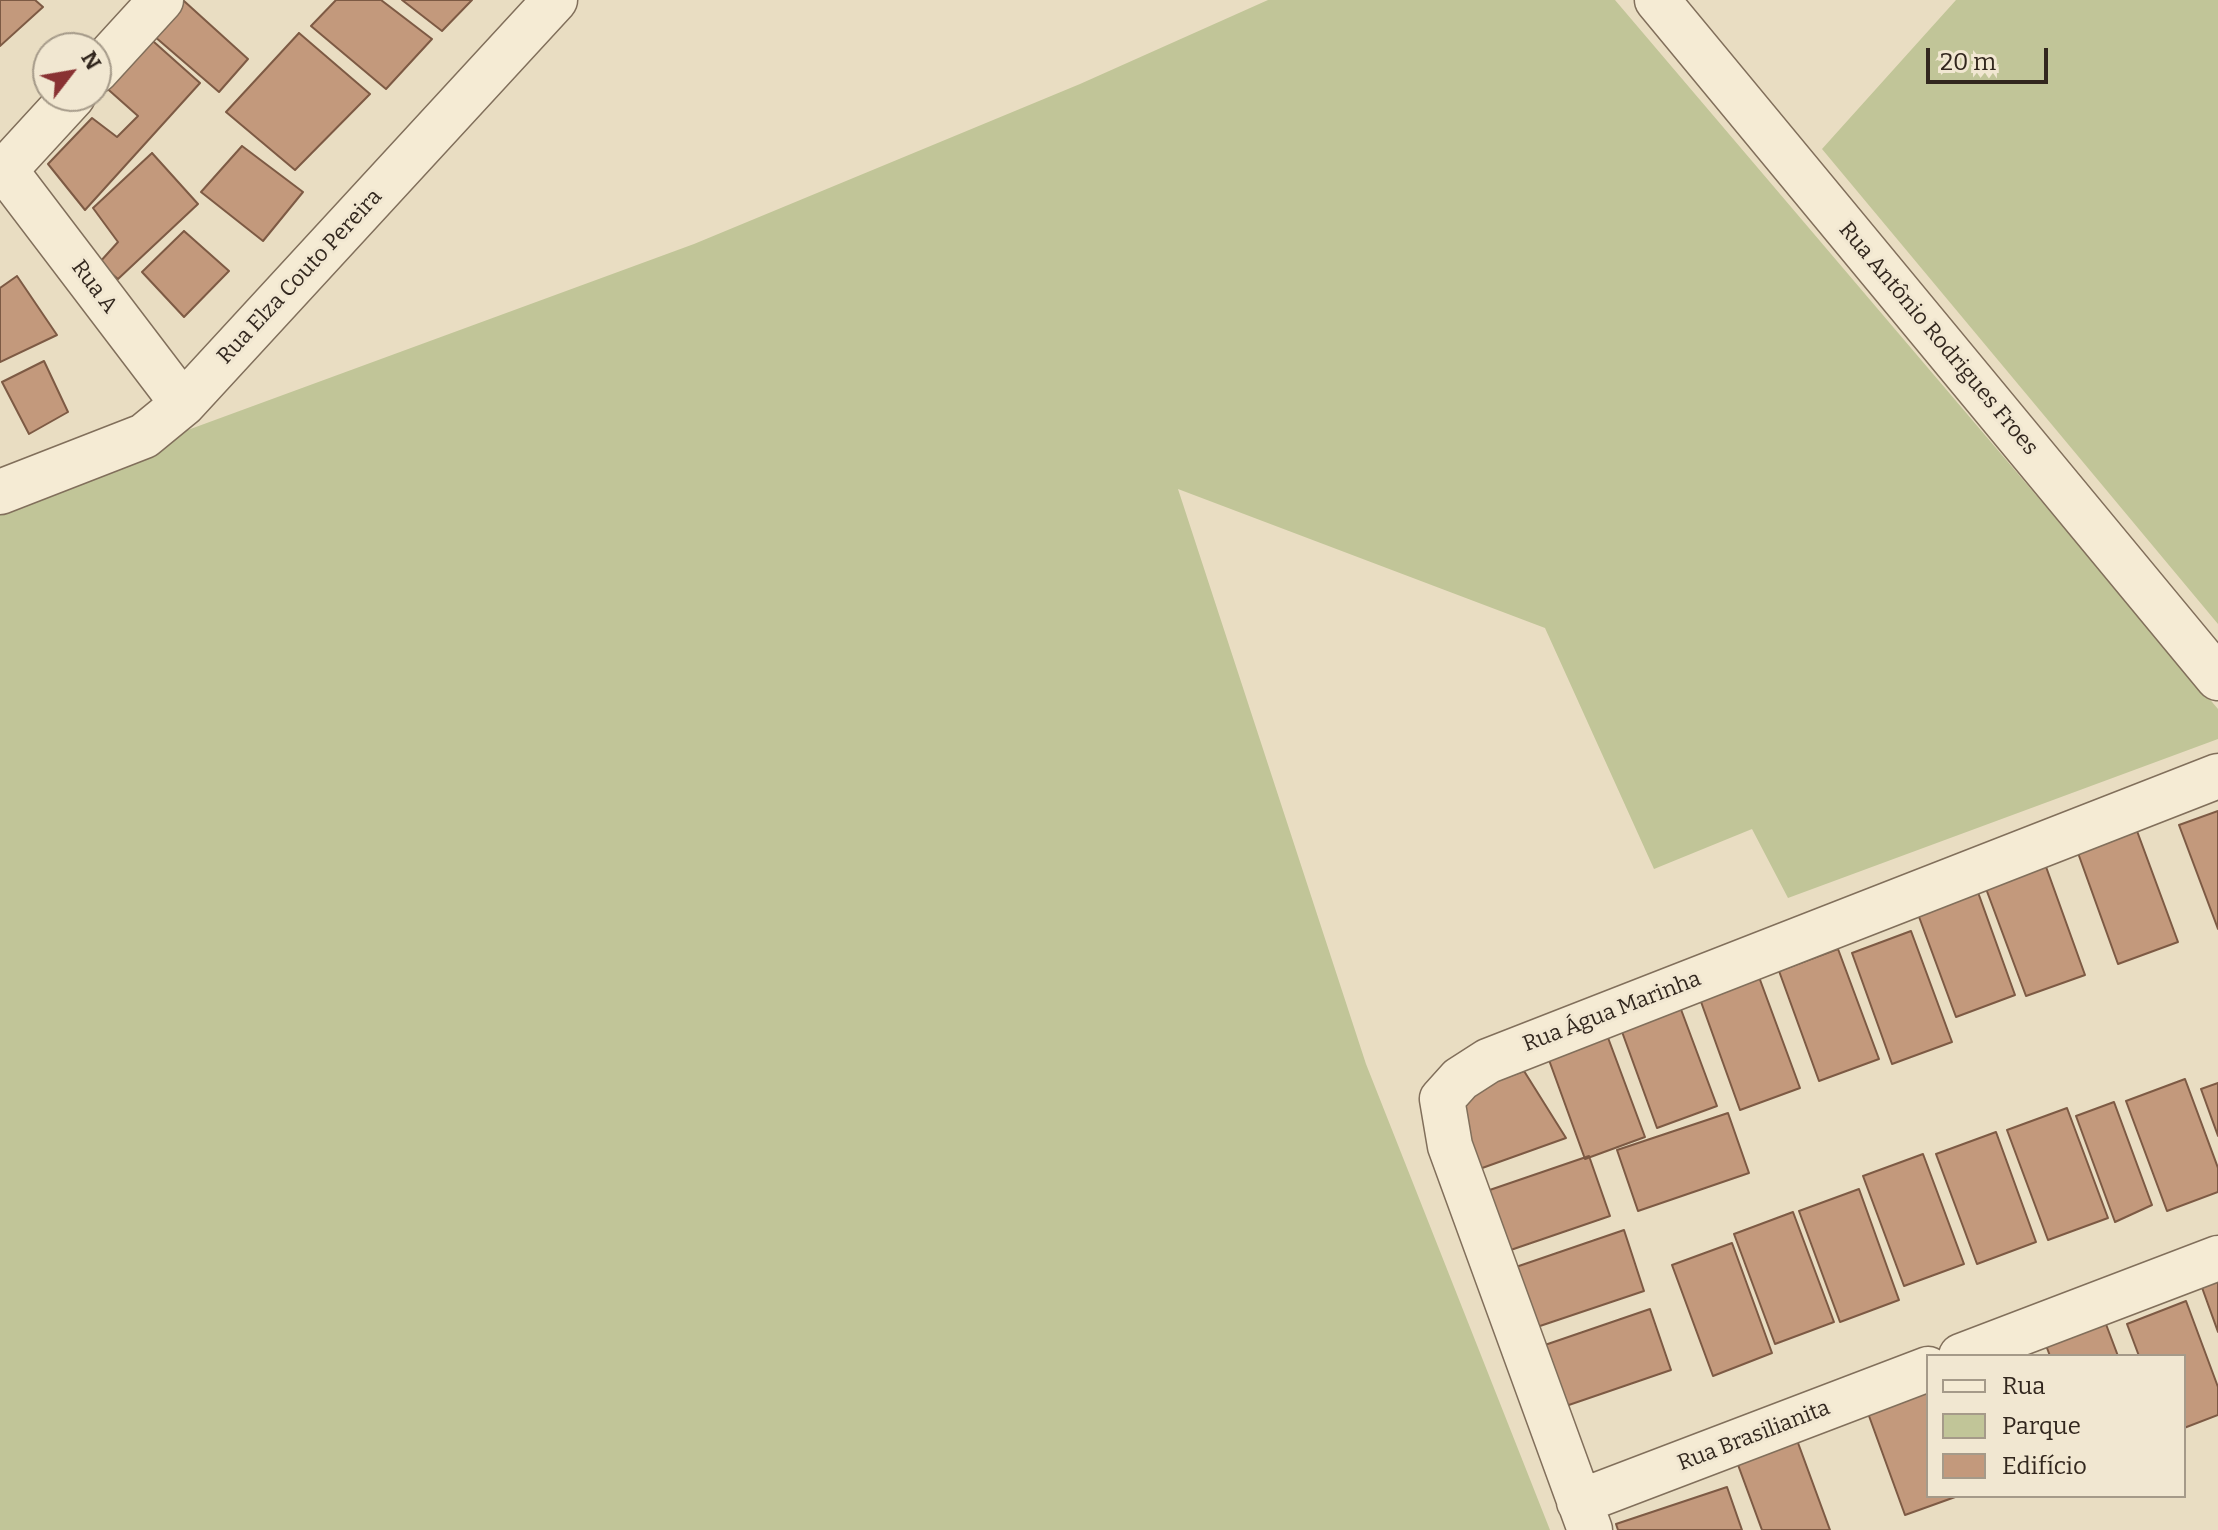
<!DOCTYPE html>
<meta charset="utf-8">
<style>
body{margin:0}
#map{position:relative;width:2218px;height:1530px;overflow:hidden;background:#e9ddc2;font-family:Bitter,serif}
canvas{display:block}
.legend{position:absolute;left:1926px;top:1354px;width:260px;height:144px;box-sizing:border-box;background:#f1e7d1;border:2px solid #a59a89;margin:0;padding:10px 14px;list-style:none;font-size:24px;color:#32271e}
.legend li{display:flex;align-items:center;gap:16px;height:40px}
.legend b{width:40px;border:2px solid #a59a89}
.north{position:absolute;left:32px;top:32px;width:80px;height:80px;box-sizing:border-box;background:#f1e7d1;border:2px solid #a59a89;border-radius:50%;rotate:59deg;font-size:22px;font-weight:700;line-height:32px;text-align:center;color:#32271e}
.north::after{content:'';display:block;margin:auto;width:28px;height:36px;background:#893233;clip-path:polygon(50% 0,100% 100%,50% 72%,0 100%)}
.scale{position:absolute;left:1926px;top:48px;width:122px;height:36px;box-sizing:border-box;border:4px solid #32271e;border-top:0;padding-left:10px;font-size:24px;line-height:28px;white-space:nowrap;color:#32271e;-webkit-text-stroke:6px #f1e7d1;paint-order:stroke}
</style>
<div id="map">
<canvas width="2218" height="1530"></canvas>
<ul class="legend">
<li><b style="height:10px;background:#f5ebd4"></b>Rua</li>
<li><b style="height:22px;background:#c1c598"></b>Parque</li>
<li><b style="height:22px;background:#c3997c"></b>Edifício</li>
</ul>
<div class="north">N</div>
<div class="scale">20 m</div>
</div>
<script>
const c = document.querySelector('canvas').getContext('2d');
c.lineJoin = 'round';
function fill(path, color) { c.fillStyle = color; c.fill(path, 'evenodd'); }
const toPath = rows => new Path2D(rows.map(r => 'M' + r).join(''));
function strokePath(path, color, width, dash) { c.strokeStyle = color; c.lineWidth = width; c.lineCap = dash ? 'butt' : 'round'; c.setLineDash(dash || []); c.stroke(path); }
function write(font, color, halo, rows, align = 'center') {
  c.font = font + ' Bitter,serif'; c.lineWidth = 6; c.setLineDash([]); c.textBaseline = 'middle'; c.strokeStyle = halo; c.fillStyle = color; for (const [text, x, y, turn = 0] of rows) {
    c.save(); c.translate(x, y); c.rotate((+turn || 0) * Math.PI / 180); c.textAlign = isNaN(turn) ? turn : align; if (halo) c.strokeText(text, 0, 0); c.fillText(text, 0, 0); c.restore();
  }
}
const green = toPath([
 [1268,0,1615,0,2218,709,2218,739,1788,898,1752,829,1654,869,1545,628,1178,489,1366,1064,1550,1530,0,1530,0,503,185,431,694,244,1080,84],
 [1956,0,2218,0,2218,624,1822,149]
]);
const building = toPath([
 [0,0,35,0,43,7,0,46,0,0],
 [336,0,381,0,432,39,386,89,311,26,336,0],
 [402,0,472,0,442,31,402,0],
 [184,1,248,59,219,92,154,36,184,1],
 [299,33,370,94,295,170,226,112,299,33],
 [145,34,200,83,85,210,48,164,92,118,117,137,138,116,102,84,145,34],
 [242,146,303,192,263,241,201,192,242,146],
 [152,153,198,204,118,279,99,263,118,242,93,208,152,153],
 [184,231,229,271,184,317,142,272,184,231],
 [17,276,57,335,0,362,0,288,17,276],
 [44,361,68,412,29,434,2,382,44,361],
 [2218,811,2218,929,2179,825,2218,811],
 [2137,831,2178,942,2118,964,2078,853,2137,831],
 [2045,864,2085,975,2026,996,1985,886,2045,864],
 [1975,884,2015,995,1956,1017,1915,906,1975,884],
 [1911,931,1952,1042,1892,1064,1852,953,1911,931],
 [1838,949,1879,1059,1819,1081,1779,971,1838,949],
 [1759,977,1800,1088,1740,1110,1700,999,1759,977],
 [1676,996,1717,1106,1657,1128,1617,1018,1676,996],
 [1604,1027,1645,1137,1585,1159,1545,1049,1604,1027],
 [1524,1071,1566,1138,1471,1172,1464,1092,1524,1071],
 [2185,1079,2218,1168,2218,1192,2167,1211,2126,1101,2185,1079],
 [2218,1083,2218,1136,2201,1089,2218,1083],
 [2114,1102,2152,1205,2115,1222,2076,1116,2114,1102],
 [2067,1108,2108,1218,2048,1240,2007,1130,2067,1108],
 [1728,1113,1749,1173,1638,1211,1617,1150,1728,1113],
 [1996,1132,2036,1242,1977,1264,1936,1154,1996,1132],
 [1923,1154,1964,1264,1904,1286,1863,1176,1923,1154],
 [1589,1156,1610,1216,1499,1254,1478,1194,1589,1156],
 [1859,1189,1899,1300,1840,1322,1799,1211,1859,1189],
 [1793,1212,1834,1322,1775,1344,1734,1234,1793,1212],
 [1624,1230,1644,1291,1534,1328,1513,1268,1624,1230],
 [1732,1243,1772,1353,1713,1376,1672,1265,1732,1243],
 [2218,1275,2218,1332,2200,1282,2218,1275],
 [2186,1301,2218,1387,2218,1415,2184,1428,2184,1356,2139,1356,2127,1324,2186,1301],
 [1650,1309,1671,1370,1560,1408,1539,1347,1650,1309],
 [2104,1319,2118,1356,2050,1356,2044,1340,2104,1319],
 [1924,1382,1928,1393,1928,1496,1958,1496,1905,1515,1865,1405,1924,1382],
 [1794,1432,1830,1530,1762,1530,1734,1454,1794,1432],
 [1727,1487,1742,1530,1618,1530,1616,1524,1727,1487]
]);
const minor = toPath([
 [1657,0,2218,678],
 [96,71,161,0],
 [0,170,5,170,73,96],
 [5,170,183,404],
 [0,492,144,436,183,404,555,0],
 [1961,1356,2218,1258],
 [1579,1502,1928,1369],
 [1590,1530,1450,1146,1442,1099,1460,1079,1488,1061,2218,776]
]);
const streetNames = [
 ["Rua Elza Couto Pereira",300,277,-47],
 ["Rua A",94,287,53],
 ["Rua Antônio Rodrigues Froes",1938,339,50],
 ["Rua Água Marinha",1612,1012,-21],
 ["Rua Brasilianita",1754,1436,-21]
];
fill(green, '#c1c598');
fill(building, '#c3997c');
strokePath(building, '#7d5a44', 2);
strokePath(minor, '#816f5b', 47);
strokePath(minor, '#f5ebd4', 44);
write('22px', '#32271e', '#f1e7d1', streetNames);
</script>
